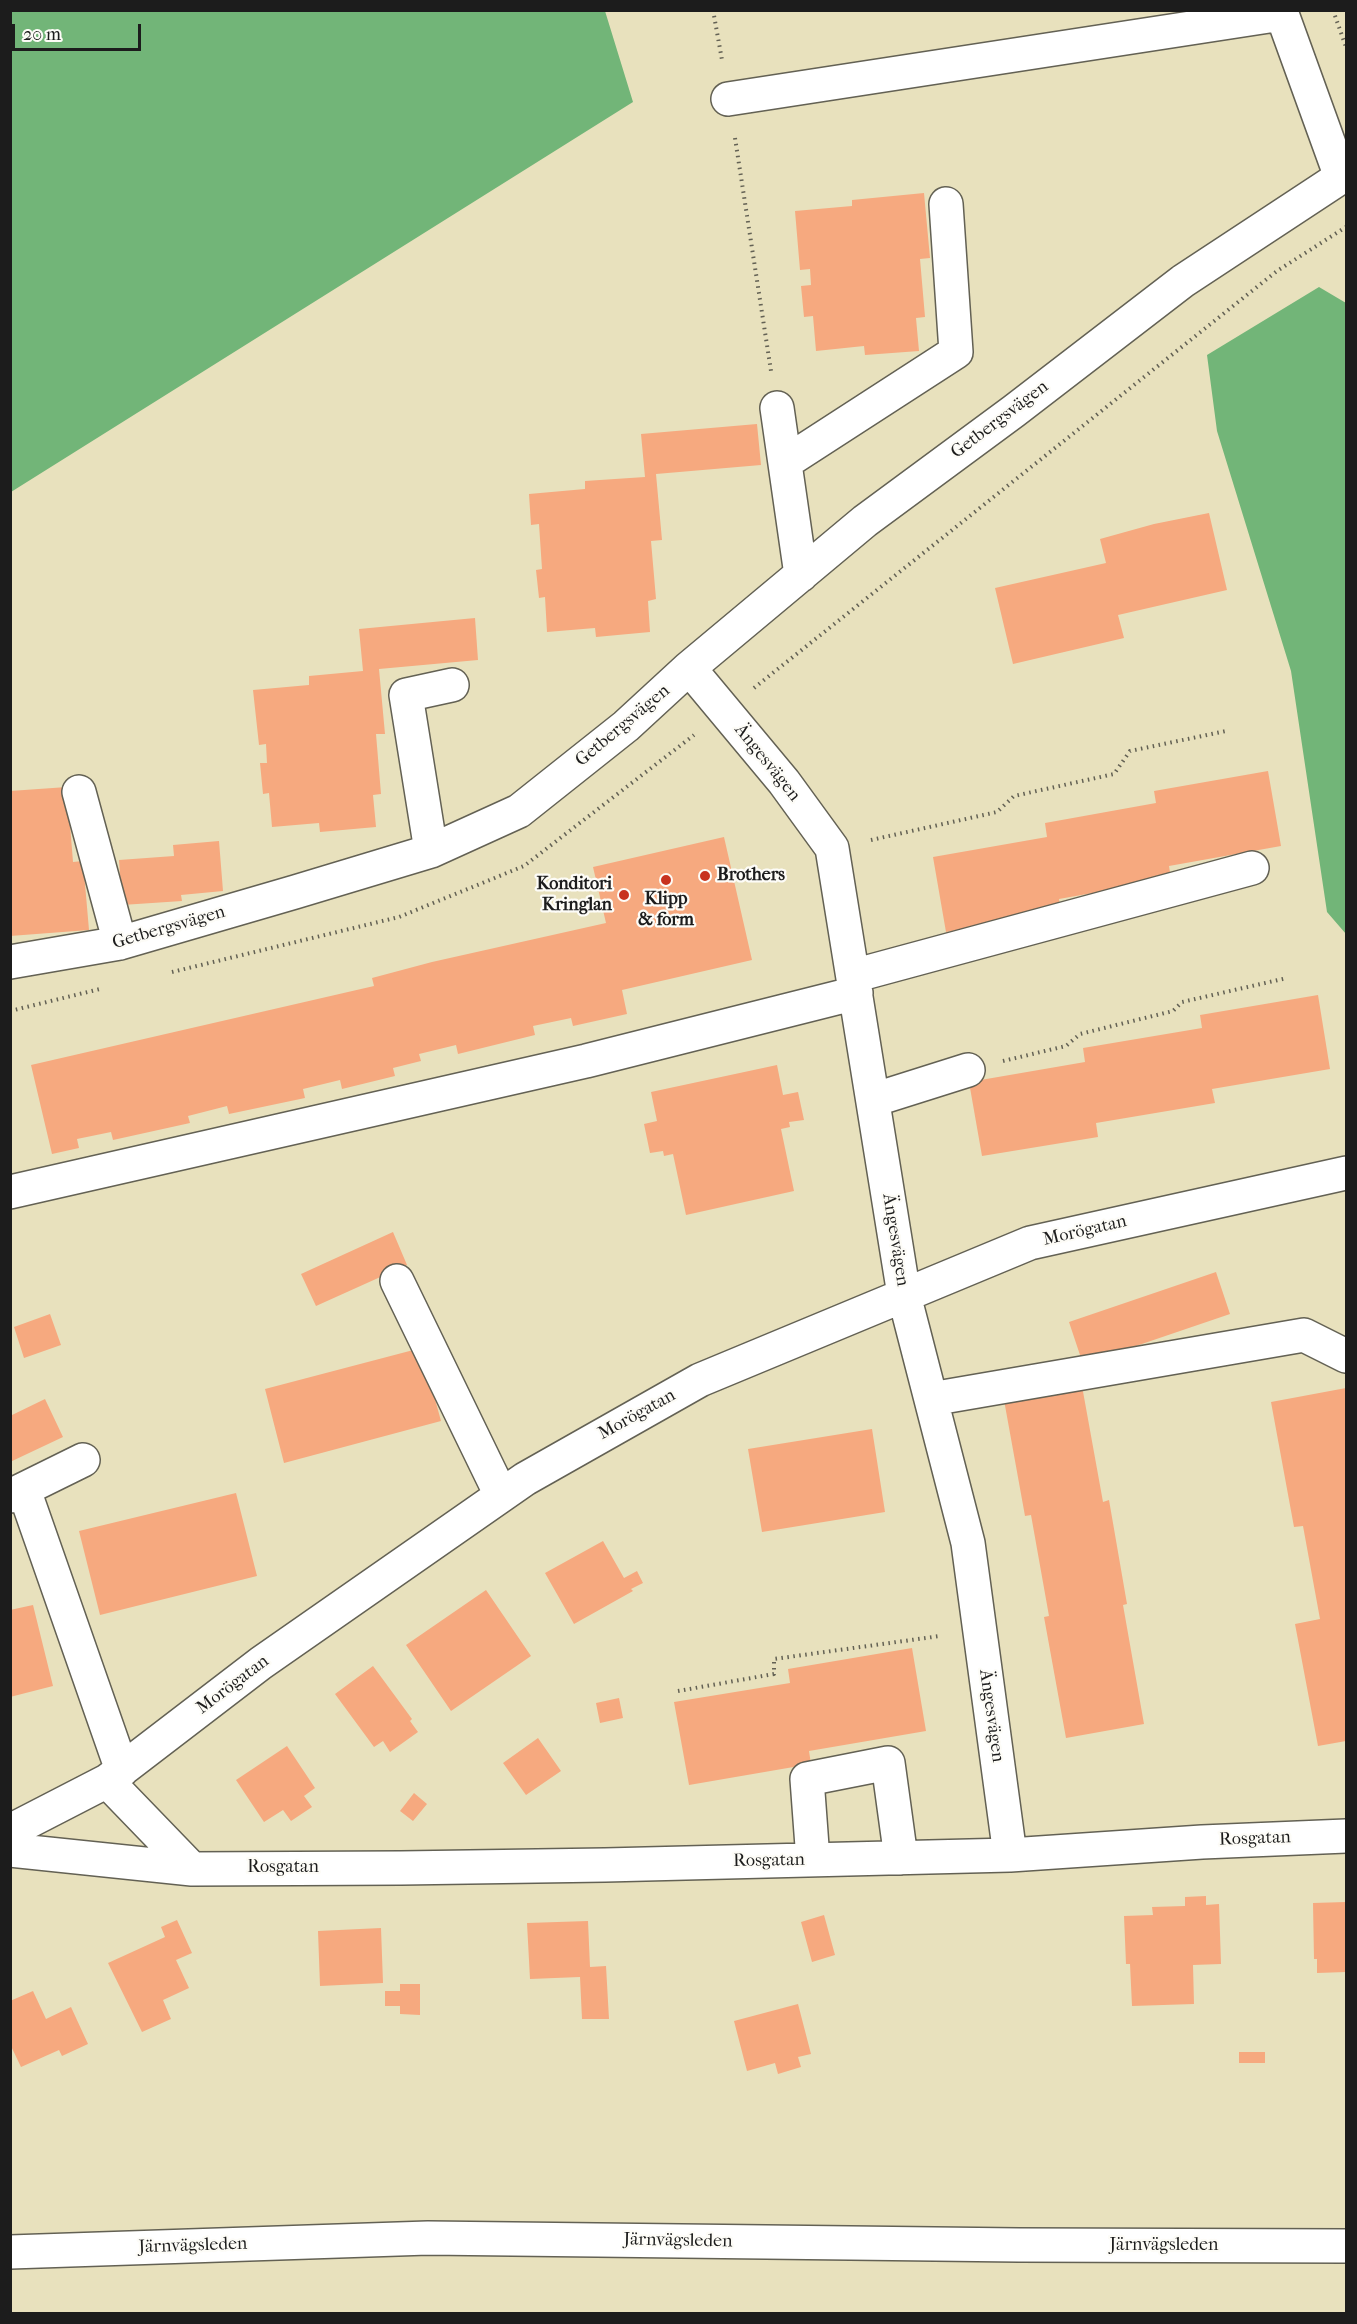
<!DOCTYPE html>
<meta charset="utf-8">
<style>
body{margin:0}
#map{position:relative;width:1357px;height:2324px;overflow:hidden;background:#e8e1bd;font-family:"IM FELL French Canon",serif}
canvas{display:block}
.frame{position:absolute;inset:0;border:12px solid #1c1c1c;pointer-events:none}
.scale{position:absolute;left:12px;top:24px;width:129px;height:27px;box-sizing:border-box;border:3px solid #1c1c1c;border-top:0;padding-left:8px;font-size:18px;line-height:21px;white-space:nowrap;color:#1c1c1c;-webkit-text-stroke:4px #fdfcf7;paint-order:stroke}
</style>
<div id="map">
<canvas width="1357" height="2324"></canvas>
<div class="frame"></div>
<div class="scale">20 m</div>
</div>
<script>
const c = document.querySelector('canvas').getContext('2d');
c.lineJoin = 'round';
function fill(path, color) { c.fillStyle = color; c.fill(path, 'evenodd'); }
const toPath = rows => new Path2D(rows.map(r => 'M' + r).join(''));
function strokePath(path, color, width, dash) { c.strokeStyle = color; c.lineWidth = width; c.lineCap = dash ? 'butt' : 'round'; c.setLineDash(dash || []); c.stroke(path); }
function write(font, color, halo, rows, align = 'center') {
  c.font = font + ' "IM FELL French Canon",serif'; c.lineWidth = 4.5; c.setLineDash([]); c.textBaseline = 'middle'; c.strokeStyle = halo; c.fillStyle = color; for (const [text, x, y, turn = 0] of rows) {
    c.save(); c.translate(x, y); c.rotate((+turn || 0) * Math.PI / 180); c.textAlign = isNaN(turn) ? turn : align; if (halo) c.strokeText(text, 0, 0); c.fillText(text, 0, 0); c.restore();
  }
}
const forest = toPath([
 [11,10,605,11,633,102,11,492],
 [1319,287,1346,303,1346,934,1327,912,1291,671,1217,431,1207,355]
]);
const building = toPath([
 [924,193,930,258,920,259,925,317,916,318,919,351,865,355,864,346,816,351,813,316,804,317,801,286,811,285,810,269,800,270,795,211,852,206,852,200],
 [757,424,761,465,656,474,662,540,651,541,656,599,648,601,650,632,596,637,595,628,547,632,545,597,539,598,536,570,542,569,539,524,531,525,529,494,585,489,585,481,645,477,641,434],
 [1209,513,1227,590,1118,615,1124,638,1013,664,995,588,1106,563,1100,539,1154,524],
 [475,618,478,660,379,669,385,734,376,734,381,794,373,795,376,827,320,832,319,823,272,827,269,793,263,794,260,763,267,763,266,744,259,745,253,690,309,685,309,676,363,671,359,629],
 [1268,771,1281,846,1169,866,1171,879,1059,899,1061,912,946,932,933,857,1047,837,1045,823,1156,803,1154,791],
 [67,787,73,862,83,861,89,930,10,936,10,791],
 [724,837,752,960,622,990,627,1014,573,1026,571,1018,533,1026,535,1035,458,1054,456,1045,419,1054,421,1061,393,1068,395,1076,342,1089,340,1080,303,1089,305,1098,229,1114,227,1106,188,1116,190,1123,113,1140,111,1132,77,1139,79,1148,52,1154,31,1065,374,986,372,978,432,962,606,923,593,867],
 [219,841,223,891,181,895,182,901,122,905,119,860,174,856,173,845],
 [1318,995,1330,1069,1212,1089,1215,1103,1096,1123,1098,1137,982,1156,969,1082,1085,1062,1083,1048,1202,1028,1200,1015],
 [777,1065,783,1095,798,1092,804,1120,789,1122,790,1127,781,1129,794,1191,686,1215,673,1154,664,1156,663,1151,650,1153,644,1124,657,1121,651,1092],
 [393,1232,407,1265,316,1306,301,1274],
 [1216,1272,1230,1314,1083,1364,1069,1322],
 [50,1314,61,1345,24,1358,14,1327],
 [421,1348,441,1421,284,1463,265,1389],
 [1082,1386,1103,1502,1109,1500,1127,1604,1123,1605,1144,1724,1066,1738,1044,1617,1049,1616,1031,1515,1025,1516,1004,1400],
 [1346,1388,1346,1741,1318,1746,1295,1624,1320,1619,1303,1526,1294,1527,1271,1402],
 [45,1399,63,1437,10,1462,10,1416],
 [872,1429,885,1512,762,1532,748,1449],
 [236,1493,257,1576,100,1615,79,1531],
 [603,1541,624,1578,637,1571,643,1583,631,1589,633,1591,574,1624,545,1573],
 [486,1590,531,1656,451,1711,406,1645],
 [33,1605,53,1686,10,1697,10,1610],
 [912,1648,926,1731,809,1751,811,1764,689,1785,674,1702,790,1683,788,1669],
 [373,1666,412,1719,410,1721,418,1732,390,1752,383,1741,374,1747,335,1694],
 [619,1698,623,1718,600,1723,596,1703],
 [538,1738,561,1771,526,1795,503,1763],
 [287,1746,315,1788,304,1796,312,1807,291,1821,283,1810,264,1822,236,1780],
 [414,1793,427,1804,413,1821,400,1811],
 [1206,1896,1206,1905,1219,1904,1221,1964,1193,1965,1194,2004,1132,2006,1130,1964,1126,1964,1124,1916,1153,1915,1152,1907,1185,1906,1185,1897],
 [1346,1902,1346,1972,1317,1973,1317,1959,1314,1959,1313,1903],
 [824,1915,835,1955,812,1962,801,1922],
 [177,1920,192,1953,176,1960,189,1988,163,2000,171,2019,142,2032,108,1963,165,1937,161,1927],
 [588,1921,590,1967,606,1966,609,2019,582,2019,580,1977,530,1979,527,1923],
 [381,1928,383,1983,320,1986,318,1931],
 [400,1984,420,1984,420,2015,400,2014,400,2006,385,2006,385,1991,400,1991],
 [33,1991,46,2019,71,2007,88,2044,62,2056,59,2050,21,2067,10,2044,10,2001],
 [798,2004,811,2054,798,2057,801,2067,778,2074,775,2063,747,2071,734,2021],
 [1239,2052,1265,2052,1265,2063,1239,2063]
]);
const path = toPath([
 [713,10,722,60],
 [1333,10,1346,47],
 [735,138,771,371],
 [754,688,1277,271,1346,227],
 [871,840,997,812,1014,796,1114,774,1130,751,1226,731],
 [172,972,399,917,524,866,694,735],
 [10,1011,100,989],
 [1003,1061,1066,1046,1080,1034,1173,1011,1182,1002,1287,978],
 [678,1691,774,1674,774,1659,940,1636]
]);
const minor = toPath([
 [777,408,801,575],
 [786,462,956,352,946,204],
 [689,668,784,782,832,848,904,1295,968,1543,1010,1855],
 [79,792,120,943],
 [431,851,406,695,452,685],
 [10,962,120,943,295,892,431,851,519,811,626,726,689,668,865,521,1014,411,1183,281,1341,177,1282,14,728,99],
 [853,976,1252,868],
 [873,1100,968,1070],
 [10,1192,586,1061,856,993],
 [397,1281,501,1495],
 [931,1399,1304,1335,1346,1356],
 [24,1490,122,1770],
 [10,1496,83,1460],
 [107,1781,192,1869],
 [10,1831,107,1781,261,1663,525,1479,700,1380,1030,1243,1346,1173],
 [10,1850,192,1869,401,1868,605,1865,1010,1855,1202,1842,1346,1836],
 [813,1860,807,1779,888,1763,901,1858]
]);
const major = toPath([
 [10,2252,428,2238,1019,2245,1346,2246]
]);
const markers = [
 [705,876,6,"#c8321e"],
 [666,880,6,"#c8321e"],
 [624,895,6,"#c8321e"]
];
const streetNames = [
 ["Getbergsvägen",1000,420,-37],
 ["Getbergsvägen",623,726,-40],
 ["Ängesvägen",767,763,51],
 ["Getbergsvägen",169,928,-16],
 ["Morögatan",1085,1231,-13],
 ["Ängesvägen",895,1240,81],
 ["Morögatan",637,1415,-29],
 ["Morögatan",233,1685,-37],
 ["Ängesvägen",991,1716,82],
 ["Rosgatan",1255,1839,-2],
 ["Rosgatan",769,1861,-1],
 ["Rosgatan",283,1868],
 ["Järnvägsleden",678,2241,1],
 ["Järnvägsleden",193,2246,-2],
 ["Järnvägsleden",1164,2246]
];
const poiNames = [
 ["Brothers",717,876],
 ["Konditori",612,885,"right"],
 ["Kringlan",612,906,"right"],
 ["Klipp",666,900,"center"],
 ["& form",666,921,"center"]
];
fill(forest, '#72b578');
fill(building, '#f6a97f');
strokePath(minor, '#636154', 36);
strokePath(major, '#636154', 36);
strokePath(path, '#636154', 4, [1.5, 4.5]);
strokePath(minor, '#fff', 33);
strokePath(major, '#fff', 33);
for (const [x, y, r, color] of markers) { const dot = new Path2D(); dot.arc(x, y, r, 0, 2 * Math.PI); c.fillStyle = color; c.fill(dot); strokePath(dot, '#fdfcf7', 2); }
write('18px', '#1c1c1c', '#fdfcf7', streetNames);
write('bold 18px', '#1c1c1c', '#fdfcf7', poiNames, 'left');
</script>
